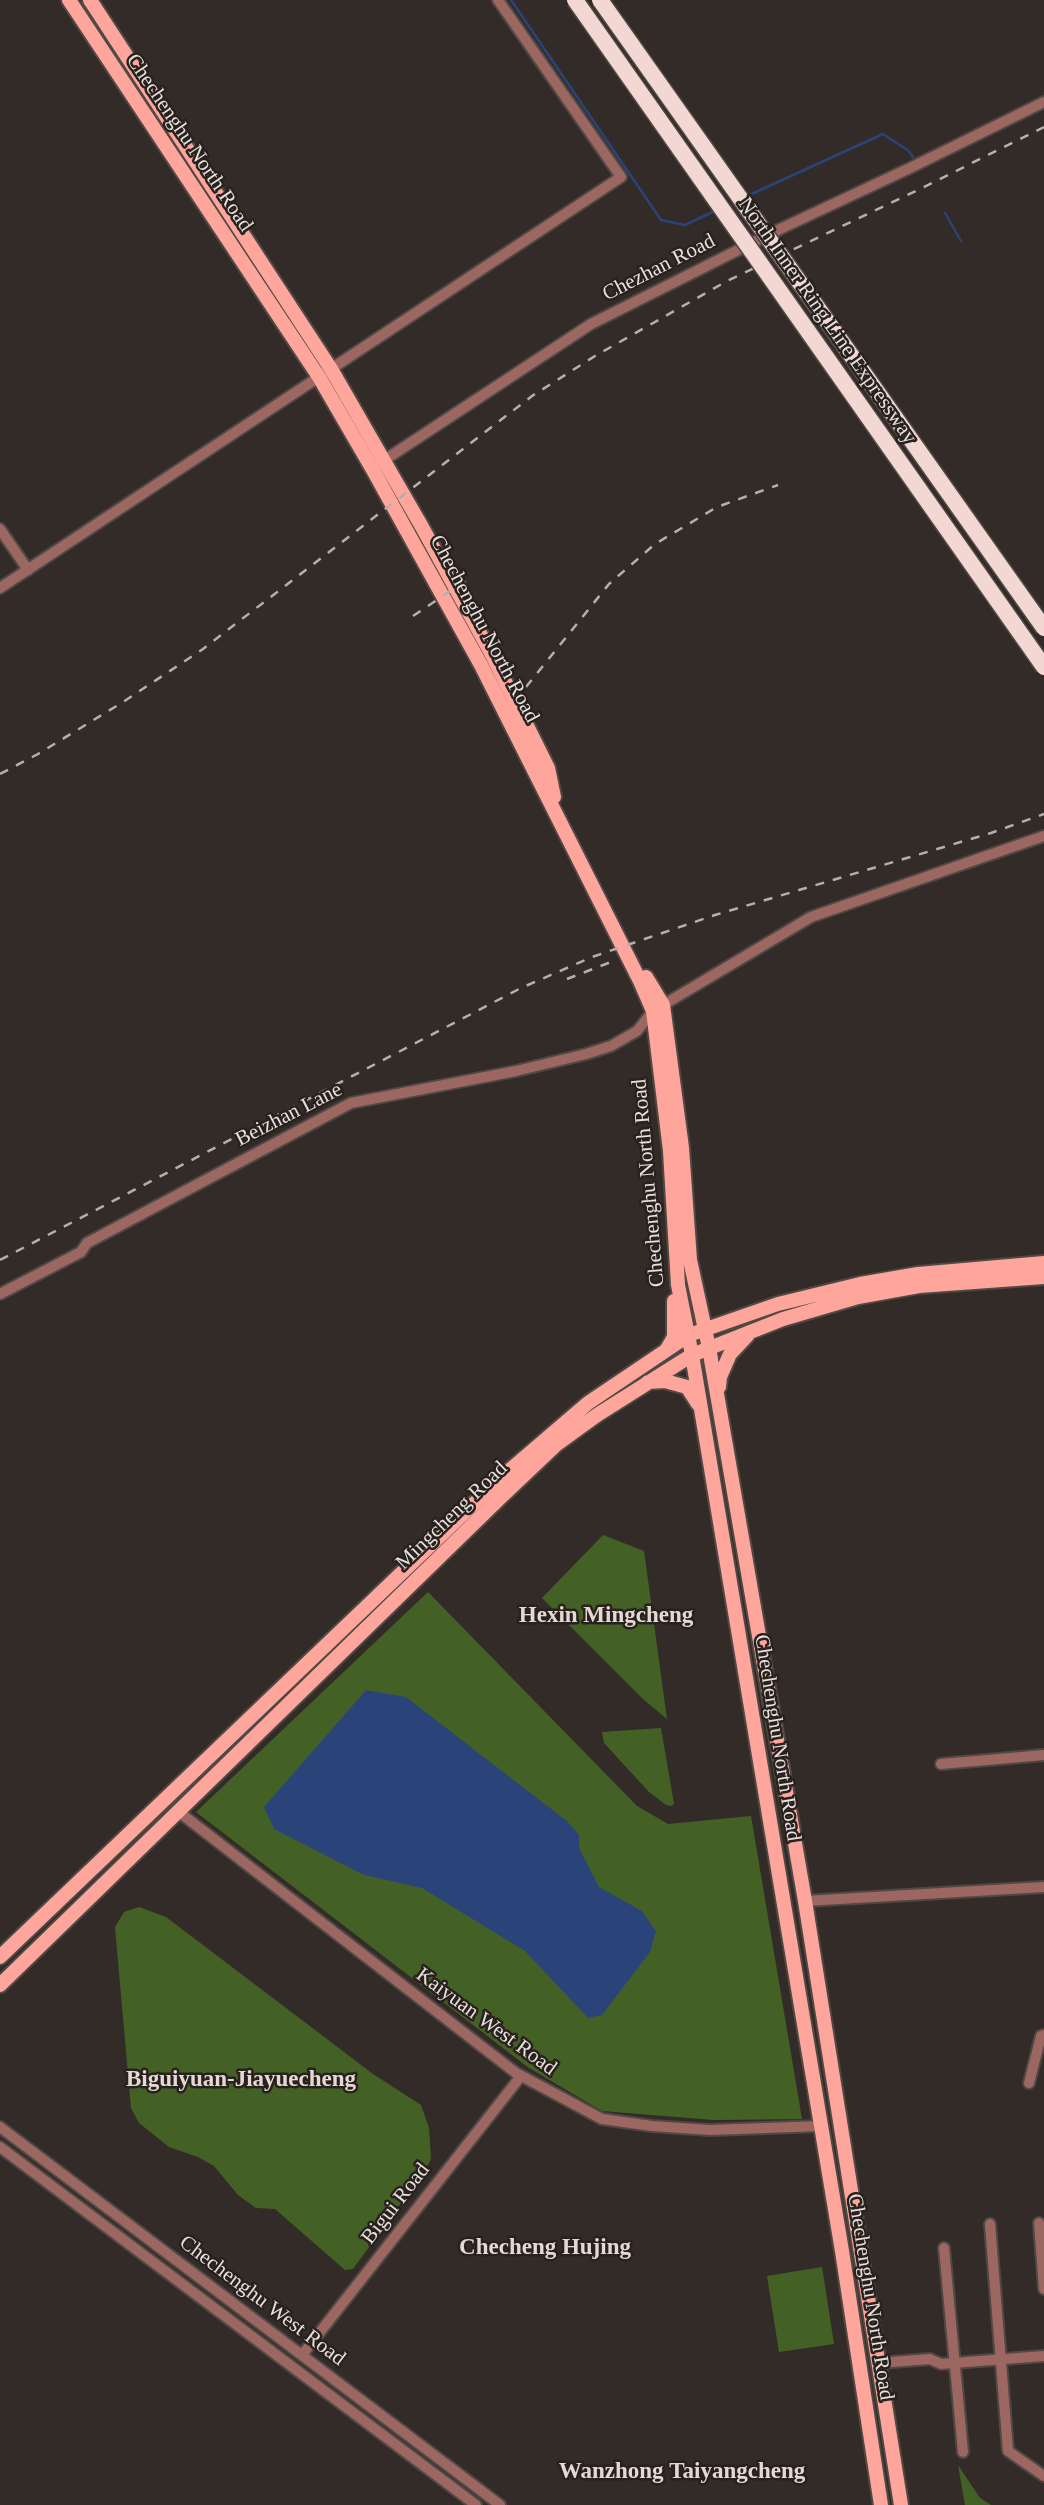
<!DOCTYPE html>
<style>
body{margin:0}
canvas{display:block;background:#332b27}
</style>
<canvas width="1044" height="2505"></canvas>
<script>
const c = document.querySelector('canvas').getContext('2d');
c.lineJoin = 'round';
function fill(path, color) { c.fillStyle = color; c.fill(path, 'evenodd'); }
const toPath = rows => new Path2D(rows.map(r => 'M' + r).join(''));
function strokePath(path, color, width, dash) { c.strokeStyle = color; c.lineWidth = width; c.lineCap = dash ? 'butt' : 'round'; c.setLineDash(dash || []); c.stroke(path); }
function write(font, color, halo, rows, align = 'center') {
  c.font = font + ' "Times New Roman",serif'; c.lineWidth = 5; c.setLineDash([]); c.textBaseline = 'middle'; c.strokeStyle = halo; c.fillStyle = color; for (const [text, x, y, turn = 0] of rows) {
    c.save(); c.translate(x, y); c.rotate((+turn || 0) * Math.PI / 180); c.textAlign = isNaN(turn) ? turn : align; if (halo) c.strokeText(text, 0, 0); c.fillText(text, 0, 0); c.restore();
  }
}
const green = toPath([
 [603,1535,644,1551,667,1719,644,1700,542,1598],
 [428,1592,637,1806,668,1824,751,1816,802,2119,714,2120,602,2111,529,2068,196,1812],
 [661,1728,674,1804,671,1806,666,1805,649,1792,604,1743,602,1732],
 [139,1907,166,1917,373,2074,421,2105,429,2128,431,2159,425,2170,353,2269,345,2270,275,2209,256,2208,238,2195,214,2166,198,2157,169,2147,139,2123,131,2108,115,1927,124,1912],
 [822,2267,834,2344,779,2352,767,2276],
 [958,2465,980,2498,991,2505,965,2505]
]);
const water = toPath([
 [366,1690,406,1697,568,1822,579,1835,579,1848,599,1887,642,1911,656,1931,650,1952,602,2015,588,2018,525,1951,422,1888,364,1875,274,1829,264,1807]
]);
const stream = toPath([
 [511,0,661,220,685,225,717,210],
 [745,197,883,134,909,151,913,157],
 [945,213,961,241]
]);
const minor = toPath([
 [383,461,591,324,780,229,910,168,1044,102],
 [0,529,28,570],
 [0,588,621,177,498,0],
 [0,1294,81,1252,87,1243,351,1103,516,1071,586,1054,611,1046,637,1031,653,1011,811,917,1044,836],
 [941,1764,1044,1755],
 [179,1812,516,2073,602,2119,652,2126,710,2130,821,2126],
 [805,1901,1044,1887],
 [1029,2083,1041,2036,1044,2035],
 [0,2127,500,2505],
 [0,2147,476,2505],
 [1039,2223,1044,2289],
 [990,2224,1008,2451,1044,2476],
 [944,2248,963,2452],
 [302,2355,521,2076],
 [879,2363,930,2359,941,2364,1044,2356]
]);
const major = toPath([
 [69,0,319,377,373,470,481,665,640,981,653,1011,670,1151,678,1285,692,1355,842,2251,881,2505],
 [90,0,331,369,422,527,492,655,548,768,554,797],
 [646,977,663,1005,682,1148,690,1260,709,1348,805,1901,901,2505],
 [667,1349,674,1337,674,1301],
 [648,1382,665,1381,687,1387,698,1404],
 [719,1387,720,1377,730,1354,747,1336],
 [0,1957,504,1475,588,1403,689,1335,778,1304,860,1284,918,1274,1044,1263],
 [0,1985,500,1498,557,1444,597,1415,692,1355,783,1319,858,1297,919,1286,1044,1277]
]);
const rail = toPath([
 [413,616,471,577],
 [526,687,609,584,655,544,717,507,778,485],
 [0,774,38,754,123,702,203,649,532,396,595,356,727,281,922,188,1044,127],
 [567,979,616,960],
 [0,1260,521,988,592,957,715,915,991,833,1044,814]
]);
const highwayBridge = toPath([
 [575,0,1044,667],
 [600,0,1044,628]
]);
const streetNames = [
 ["Chechenghu North Road",189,143,56],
 ["Chezhan Road",659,268,-27],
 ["North Inner Ring Line Expressway",827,321,55],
 ["Chechenghu North Road",484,629,62],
 ["Beizhan Lane",289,1115,-27],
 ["Chechenghu North Road",649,1183,-95],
 ["Mingcheng Road",452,1516,-44],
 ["Chechenghu North Road",777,1738,81],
 ["Kaiyuan West Road",486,2022,36],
 ["Bigui Road",396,2204,-52],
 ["Chechenghu North Road",870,2297,81],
 ["Chechenghu West Road",262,2301,37]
];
const neighbourhoodNames = [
 ["Hexin Mingcheng",606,1616],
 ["Biguiyuan-Jiayuecheng",241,2080],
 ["Checheng Hujing",545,2248],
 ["Wanzhong Taiyangcheng",682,2472]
];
fill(green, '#446125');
fill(water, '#2a4479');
strokePath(stream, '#2a4479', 2.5);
strokePath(minor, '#504844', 14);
strokePath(major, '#504844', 18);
strokePath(minor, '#9c6760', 10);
strokePath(major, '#fea69b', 14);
strokePath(rail, '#b6afac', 2.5, [9, 9]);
strokePath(highwayBridge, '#504844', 19, []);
strokePath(highwayBridge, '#f2d7d3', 16);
write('21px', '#e7e1de', '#29211d', streetNames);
write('bold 23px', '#e5d9d4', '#29211d', neighbourhoodNames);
</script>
